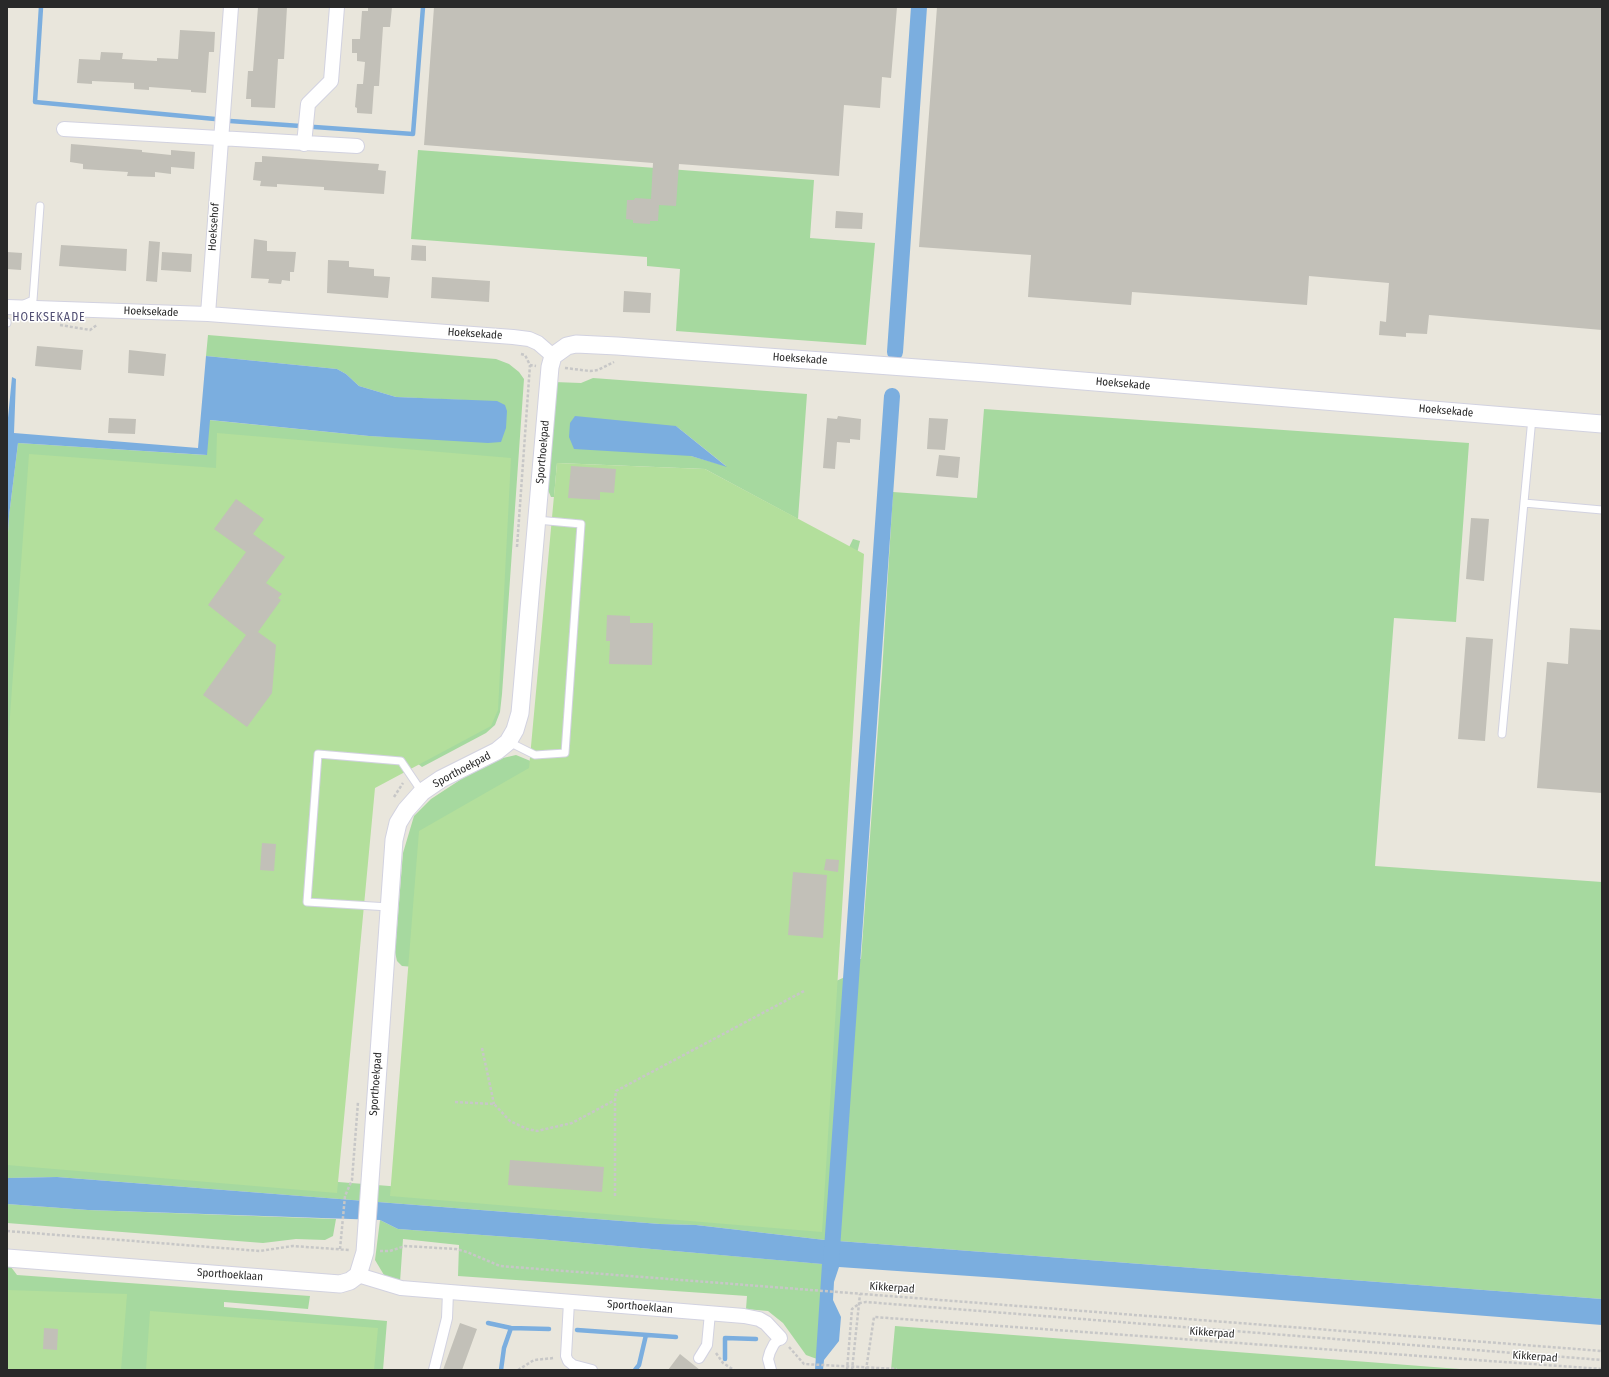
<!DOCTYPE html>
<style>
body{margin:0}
#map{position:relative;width:1609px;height:1377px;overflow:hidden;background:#e9e6dc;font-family:"Fira Sans Condensed",sans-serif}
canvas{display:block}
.frame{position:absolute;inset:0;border:8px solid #292929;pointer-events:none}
</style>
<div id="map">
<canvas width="1609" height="1377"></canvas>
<div class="frame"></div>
</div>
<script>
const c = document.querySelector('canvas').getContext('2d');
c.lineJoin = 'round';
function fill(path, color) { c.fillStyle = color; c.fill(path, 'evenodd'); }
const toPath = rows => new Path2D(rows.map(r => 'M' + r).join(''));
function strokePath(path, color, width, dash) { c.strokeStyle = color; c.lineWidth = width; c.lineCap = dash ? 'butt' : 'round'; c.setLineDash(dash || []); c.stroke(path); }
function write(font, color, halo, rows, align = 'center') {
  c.font = font + ' "Fira Sans Condensed",sans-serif'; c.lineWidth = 3; c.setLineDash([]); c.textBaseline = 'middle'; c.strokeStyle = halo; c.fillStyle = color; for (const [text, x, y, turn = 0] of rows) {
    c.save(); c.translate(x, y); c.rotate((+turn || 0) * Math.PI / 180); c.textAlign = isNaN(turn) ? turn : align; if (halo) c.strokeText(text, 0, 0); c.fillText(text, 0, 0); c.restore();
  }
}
const green = toPath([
 [418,150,814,180,810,238,875,243,866,345,676,331,680,269,647,266,647,257,411,239],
 [208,335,496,359,509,364,519,372,524,379,502,694,500,712,495,725,486,733,422,767,417,763,7,842,7,549,9,516,18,443,206,455,209,420,369,436,501,442,464,400,396,397,359,386,346,374,337,369,206,356],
 [593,378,807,394,798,519,705,469,557,463,554,497,551,497,548,490,554,382,581,383],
 [676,426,726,466,691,456],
 [984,409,1469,443,1456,622,1394,618,1375,866,1602,882,1602,1299,825,1240,696,1225,660,1224,57,1177,7,1178,7,1156,402,1187,426,968,402,966,397,961,395,952,403,853,414,816,431,799,463,778,503,758,516,755,545,767,835,576,853,539,860,541,855,562,825,986,845,977,847,959,861,959,882,673,893,492,977,498],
 [7,1204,88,1210,336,1219,333,1236,325,1240,296,1239,263,1243,7,1223],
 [380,1220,398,1229,538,1239,823,1264,817,1359,806,1355,783,1323,768,1311,746,1309,747,1296,458,1276,459,1245,403,1239,400,1282,384,1275,375,1260],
 [7,1267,11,1267,17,1275,310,1296,308,1309,224,1302,224,1307,387,1321,383,1370,119,1370,7,1291],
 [895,1326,1473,1370,891,1370]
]);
const pitch = toPath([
 [217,433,511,458,498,710,491,726,375,788,337,1193,7,1165,7,757,29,454,216,468],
 [557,463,705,469,864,554,822,1232,390,1196,419,831,529,768],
 [7,1290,127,1294,121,1370,7,1370],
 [150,1311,378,1328,374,1370,146,1370]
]);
const water = toPath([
 [206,356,337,369,346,374,359,386,396,397,497,401,505,405,507,411,506,428,501,442,488,443,369,436,210,420,207,455,18,443,9,516,7,549,7,428,12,377,16,379,14,433,198,448],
 [575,416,676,426,727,467,691,456,574,449,569,437,570,423],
 [57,1177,660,1224,696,1225,825,1240,1602,1299,1602,1325,999,1278,839,1267,834,1282,833,1300,841,1317,839,1341,824,1360,823,1370,815,1370,822,1264,538,1239,398,1229,380,1220,88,1210,7,1204,7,1178]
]);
const stream = toPath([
 [41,7,35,102,215,119],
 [230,121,413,134,423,7],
 [488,1323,511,1328,549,1329],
 [577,1330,676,1337],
 [725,1359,725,1338,756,1339],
 [501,1370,504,1348,511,1328],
 [635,1370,639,1365,646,1335]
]);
const canal = toPath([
 [895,352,919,7],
 [831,1263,892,396]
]);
const building = toPath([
 [258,7,287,7,284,59,278,59,275,108,251,107,251,99,246,99,248,71,253,71],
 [368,7,392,7,390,27,383,27,379,86,374,86,372,114,357,113,357,108,355,107,357,84,363,84,365,62,357,61,357,53,352,53,352,39,360,39,362,11,368,11],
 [434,7,897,7,891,78,882,77,880,108,844,105,839,176,679,164,676,206,659,205,658,221,650,221,650,224,633,223,633,220,626,219,627,200,634,200,635,198,651,199,653,163,424,145],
 [937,7,1602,7,1602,330,1429,315,1427,334,1406,333,1406,337,1379,335,1380,321,1386,322,1389,283,1309,276,1307,305,1132,292,1131,305,1028,297,1031,255,919,247],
 [180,30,215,32,214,52,209,52,206,93,191,92,191,90,149,87,149,90,134,89,134,83,92,81,92,84,77,83,79,59,100,60,101,52,123,53,122,59,157,61,157,58,178,59],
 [71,144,142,150,142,152,171,155,171,150,195,152,194,169,171,167,171,174,155,172,155,177,127,176,128,172,83,169,83,164,70,162],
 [262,156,379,164,378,170,386,171,384,194,324,190,324,187,277,184,277,187,260,186,261,181,253,180,255,162,262,162],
 [836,211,863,213,862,229,835,228],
 [254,239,267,241,267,251,296,252,294,272,290,272,290,281,282,280,281,284,268,283,269,279,251,278],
 [149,241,160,242,157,282,146,281],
 [61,245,127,249,126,271,59,266],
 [412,245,426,246,426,261,411,260],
 [7,252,22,253,21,270,7,269],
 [162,252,192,254,191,272,161,270],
 [328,260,349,261,349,267,374,269,374,276,390,277,388,298,327,293],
 [432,277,490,281,489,302,431,298],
 [624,291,651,293,650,313,623,312],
 [37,346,83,350,81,370,35,366],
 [129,350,166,354,164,376,128,373],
 [838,416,861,419,860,440,850,439,850,443,837,442,835,469,823,468,827,418,837,419],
 [109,418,136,419,135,434,108,433],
 [929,418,948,419,945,450,927,449],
 [939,455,960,457,958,478,936,476],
 [571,466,616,469,614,493,600,492,600,500,568,498],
 [236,499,264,519,253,534,285,557,266,583,282,594,278,598,281,600,258,632,276,645,272,693,247,727,203,695,246,635,208,605,246,552,214,529],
 [1471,518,1489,519,1484,581,1466,579],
 [607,615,630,616,630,623,653,623,652,665,609,664,610,641,606,641],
 [1570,628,1602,630,1602,793,1537,788,1547,662,1568,664],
 [1466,637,1493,639,1485,741,1458,739],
 [262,843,276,844,274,871,260,870],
 [826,859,839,860,838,872,824,870],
 [793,872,827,875,823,938,788,935],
 [510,1160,604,1167,602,1192,508,1185],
 [460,1323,477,1329,462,1370,443,1370],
 [44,1328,58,1329,57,1350,43,1349],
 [680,1354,700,1370,668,1370]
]);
const path = toPath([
 [60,325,90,330,97,325],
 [521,354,525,355,530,365,536,366],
 [565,368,590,371,598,370,614,362],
 [517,547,530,365],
 [394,797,403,783],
 [482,1048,494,1104],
 [455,1102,494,1104,510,1121,527,1129,537,1131,572,1123,615,1100,616,1091,804,991],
 [615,1196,615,1100],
 [7,1231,260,1251,293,1246,349,1250],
 [340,1249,345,1196,352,1180,358,1102],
 [380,1251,390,1251,405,1246,456,1249,467,1252,500,1266,1602,1351],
 [789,1347,804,1364,897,1369],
 [716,1353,723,1363,734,1370],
 [518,1370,534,1360,554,1358],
 [847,1370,852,1309,860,1303,866,1302,1602,1360],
 [852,1370,860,1294],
 [866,1370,874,1317,1602,1369]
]);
const service = toPath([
 [24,304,33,300,40,206],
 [7,322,7,323],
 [1524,503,1602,510],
 [1502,734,1532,418],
 [509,742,535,755,565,753,581,524,537,520],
 [389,907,307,902,318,754,401,761,422,792]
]);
const pedestrian = toPath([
 [569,1302,566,1356,568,1361,573,1365,592,1370],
 [699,1358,707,1345,710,1313],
 [434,1370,447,1318,448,1292],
 [771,1370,768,1359,770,1352,774,1344,780,1338]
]);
const minor = toPath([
 [64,129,357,146],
 [304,144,308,104,331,81,337,7],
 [7,307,208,314,513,337,529,339,538,343,553,356],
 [208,314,231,7],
 [358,1275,401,1288,744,1316,759,1319,766,1323,780,1338]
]);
const tertiary = toPath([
 [7,1258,340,1284,350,1281,358,1275,365,1252,394,840,398,823,406,810,422,792,441,779,497,751,508,742,515,730,520,713,550,367,553,356,567,346,576,344,617,346,986,373,1602,424]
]);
const streetNames = [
 ["Hoeksehof",214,227,-86],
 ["Hoeksekade",151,312,2],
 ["Hoeksekade",475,334,4],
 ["Hoeksekade",800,359,4],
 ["Hoeksekade",1123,384,5],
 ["Hoeksekade",1446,411,5],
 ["Sporthoekpad",543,452,-85],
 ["Sporthoekpad",462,770,-28],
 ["Sporthoekpad",376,1084,-86],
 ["Sporthoeklaan",230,1275,4],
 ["Kikkerpad",892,1288,4],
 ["Sporthoeklaan",640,1307,5],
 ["Kikkerpad",1212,1333,4],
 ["Kikkerpad",1535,1357,4]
];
const neighbourhoodNames = [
 ["HOEKSEKADE",49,318]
];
fill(green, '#a6d99f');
fill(pitch, '#b3df9c');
fill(water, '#7baedf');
strokePath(stream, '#7baedf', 4.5);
strokePath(canal, '#7baedf', 16);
fill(building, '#c2c0b8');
strokePath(service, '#d2d2e0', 9);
strokePath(pedestrian, '#d2d2e0', 12);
strokePath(minor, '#d2d2e0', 16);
strokePath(tertiary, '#d2d2e0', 19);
strokePath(path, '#c7c7c7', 2.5, [3, 2]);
strokePath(service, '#fff', 7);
strokePath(pedestrian, '#fff', 10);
strokePath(minor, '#fff', 14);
strokePath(tertiary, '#fff', 17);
write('11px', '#292929', '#fff', streetNames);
c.letterSpacing = '1px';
write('12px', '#514f73', '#fff', neighbourhoodNames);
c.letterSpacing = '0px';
</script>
